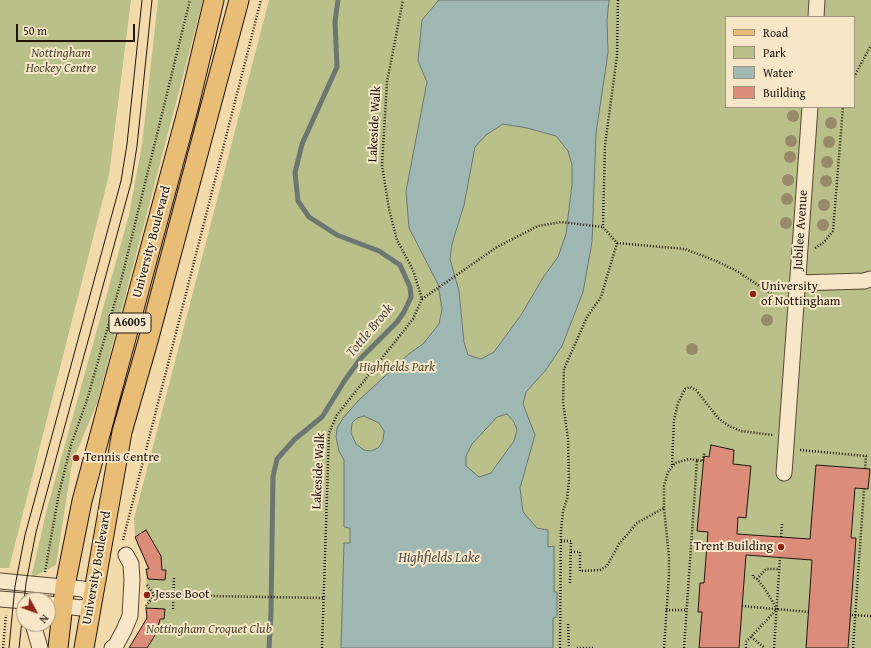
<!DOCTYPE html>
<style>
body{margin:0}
#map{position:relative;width:871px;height:648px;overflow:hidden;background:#f3daab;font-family:"Gentium Book Plus",serif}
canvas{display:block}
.legend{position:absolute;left:725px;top:16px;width:130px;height:92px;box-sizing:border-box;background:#f7e7c8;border:1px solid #a1937e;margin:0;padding:5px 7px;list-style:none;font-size:12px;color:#20160e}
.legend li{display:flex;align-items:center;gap:8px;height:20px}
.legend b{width:20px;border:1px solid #a1937e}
.north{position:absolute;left:16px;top:592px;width:40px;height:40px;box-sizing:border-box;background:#f7e7c8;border:1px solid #a1937e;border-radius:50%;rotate:131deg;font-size:11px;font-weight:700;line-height:16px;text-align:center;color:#20160e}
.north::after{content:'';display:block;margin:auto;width:14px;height:18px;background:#8f2418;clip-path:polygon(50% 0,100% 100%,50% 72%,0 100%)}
.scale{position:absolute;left:16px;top:24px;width:119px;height:18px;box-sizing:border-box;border:2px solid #20160e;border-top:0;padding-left:5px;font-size:12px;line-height:14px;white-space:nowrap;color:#20160e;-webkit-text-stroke:3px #f7e7c8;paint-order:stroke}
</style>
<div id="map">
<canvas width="871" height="648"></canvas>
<ul class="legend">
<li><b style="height:5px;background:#eabd76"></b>Road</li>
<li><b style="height:11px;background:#bac089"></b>Park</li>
<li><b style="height:11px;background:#a0b8b4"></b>Water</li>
<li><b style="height:11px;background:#db8d79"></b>Building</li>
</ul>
<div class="north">N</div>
<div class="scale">50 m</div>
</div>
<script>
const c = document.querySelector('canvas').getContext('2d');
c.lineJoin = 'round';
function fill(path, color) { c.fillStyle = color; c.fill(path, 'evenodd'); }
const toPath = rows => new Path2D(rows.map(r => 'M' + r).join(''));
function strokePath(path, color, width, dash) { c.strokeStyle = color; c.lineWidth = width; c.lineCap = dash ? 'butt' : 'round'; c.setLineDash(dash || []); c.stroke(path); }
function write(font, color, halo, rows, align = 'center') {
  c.font = font + ' "Gentium Book Plus",serif'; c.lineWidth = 4; c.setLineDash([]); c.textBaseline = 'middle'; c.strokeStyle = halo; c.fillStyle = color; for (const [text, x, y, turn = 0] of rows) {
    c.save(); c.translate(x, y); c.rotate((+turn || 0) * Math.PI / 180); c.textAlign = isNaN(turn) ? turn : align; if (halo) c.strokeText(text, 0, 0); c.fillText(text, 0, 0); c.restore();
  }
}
const green = toPath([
 [0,0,131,0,109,175,9,568,0,568],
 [158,0,203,0,97,403,72,463,56,565,31,578,47,509,129,215,142,145],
 [269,0,871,0,871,648,129,648,147,618,146,569,148,569,135,537,134,519],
 [726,17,854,17,854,107,726,107]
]);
const water = toPath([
 [439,0,609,0,607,20,608,53,596,133,592,242,583,292,562,346,545,371,526,392,523,404,535,435,520,488,523,512,537,528,548,530,548,547,554,546,554,592,557,592,557,617,553,618,553,648,341,648,344,543,350,543,350,528,344,527,344,460,339,451,336,437,337,428,343,418,358,401,410,353,423,344,439,324,442,309,438,284,409,228,406,191,427,82,418,61,422,20,439,0],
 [503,124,527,128,556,136,568,151,572,165,572,184,566,234,558,257,544,276,521,315,494,352,481,359,468,355,464,342,459,291,450,259,452,244,464,205,475,147,486,135,503,124],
 [507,414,514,422,517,430,514,441,491,473,479,477,466,466,466,456,472,444,497,417,507,414],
 [364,416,379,423,384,431,383,441,378,448,371,451,364,450,356,444,351,433,352,423,357,418,364,416]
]);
const stream = toPath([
 [269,648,271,613,273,477,277,459,295,439,322,417,345,380,361,358,397,322,404,312,411,297,410,287,400,265,379,251,337,235,309,217,298,201,295,173,302,144,337,67,335,22,338,0]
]);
const building = toPath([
 [711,445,734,450,733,464,751,466,746,518,738,517,737,534,810,539,816,465,870,469,868,489,855,488,851,538,856,538,848,648,806,648,812,560,746,555,739,648,699,648,702,612,698,612,700,583,704,583,708,532,697,531,704,456,709,457,711,445],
 [146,530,161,556,162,570,166,570,165,580,148,579,146,569,149,569,135,537,146,530],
 [146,608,165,609,164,619,160,619,157,632,147,648,129,648,147,618,146,608]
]);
const path = toPath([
 [854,77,871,45],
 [617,243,685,249,716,261,735,270,781,300],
 [815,248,824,242,833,231,843,107],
 [422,299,497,247,538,226,561,222,603,227],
 [800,450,866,456,865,469],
 [672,465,674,420,678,403,685,389,690,387,696,390,718,418,729,426,741,431,773,435],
 [781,537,782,524],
 [123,540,261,0],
 [561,541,571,541,570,583],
 [571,552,580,552,580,571,600,570,607,566,619,544,637,523,664,508],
 [45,572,59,493,71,445,87,400,121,281,190,0],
 [757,579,766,569,779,569],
 [147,585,154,595,325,598],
 [146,606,154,595],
 [742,606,809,612],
 [173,609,174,578],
 [666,610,687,610],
 [850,615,852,615],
 [568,624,569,648],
 [751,637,765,648],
 [3,648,6,615],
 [322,648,329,433,337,415,413,319,422,299,413,270,397,240,389,209,382,165,387,82,403,0],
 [560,648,561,530,563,511,567,499,569,481,568,439,563,402,564,369,587,317,601,297,617,243,603,227,605,145,617,56,618,0],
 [577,648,594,648],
 [664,648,669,575,669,557,664,508,664,486,668,472,675,463,689,459,697,460],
 [684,648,697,460,703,461,704,453],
 [746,648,746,642,777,609,765,589,757,579,753,577,753,573],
 [774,648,780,558],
 [853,648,864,489]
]);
const minor = toPath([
 [816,17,817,0],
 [797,283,864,281,871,279],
 [784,473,810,107],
 [0,581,83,589,92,595],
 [0,599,24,601],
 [48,604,81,608,90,605],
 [33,624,40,648],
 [112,648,116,645,124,630,130,616,132,580,131,564,126,555]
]);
const major = toPath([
 [58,648,65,586,82,501,189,105,214,0],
 [84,648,122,432,148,341,239,0]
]);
const tram = toPath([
 [9,648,15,586,25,535,121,181,127,144,142,0],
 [19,648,26,583,36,532,131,183,137,146,152,0]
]);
const pathBridge = toPath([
 [852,615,871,616]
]);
const trees = [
 [793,116],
 [831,123],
 [791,141],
 [829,142],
 [790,157],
 [827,162],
 [788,180],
 [826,181],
 [787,199],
 [824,205],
 [786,223],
 [823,225],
 [767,320],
 [692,349]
];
const markers = [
 [753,294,4,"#8f2418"],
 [76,458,4,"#8f2418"],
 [781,547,4,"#8f2418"],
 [147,595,4,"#8f2418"]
];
const shields = [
 [130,323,42]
];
const shieldNames = [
 ["A6005",130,323]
];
const parkNames = [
 ["Nottingham",61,54],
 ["Hockey Centre",61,69],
 ["Highfields Park",397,368],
 ["Nottingham Croquet Club",209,630]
];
const streetNames = [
 ["Lakeside Walk",375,124,-87],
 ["Jubilee Avenue",801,230,-86],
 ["University Boulevard",152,242,-75],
 ["Lakeside Walk",319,471,-87],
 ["University Boulevard",97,568,-80]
];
const poiNames = [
 ["University",761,287],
 ["of Nottingham",761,302],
 ["Tennis Centre",84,458],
 ["Trent Building",773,547,"right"],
 ["Jesse Boot",155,595]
];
const waterNames = [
 ["Tottle Brook",370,331,-50],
 ["Highfields Lake",439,558]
];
fill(green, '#bac089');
fill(water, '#a0b8b4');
strokePath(water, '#6d7772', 1);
strokePath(stream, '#6d7772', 5);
fill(building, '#db8d79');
strokePath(building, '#20160e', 1);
strokePath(minor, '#554735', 17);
strokePath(major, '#20160e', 21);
strokePath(path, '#20160e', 2.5, [1, 2]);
strokePath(minor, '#f7e7c8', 15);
strokePath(major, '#eabd76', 19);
strokePath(tram, '#20160e', 1);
strokePath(pathBridge, '#20160e', 2.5, [1, 2]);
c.fillStyle = '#988a69';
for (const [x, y] of trees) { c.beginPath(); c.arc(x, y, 6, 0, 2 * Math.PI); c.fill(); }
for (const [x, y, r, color] of markers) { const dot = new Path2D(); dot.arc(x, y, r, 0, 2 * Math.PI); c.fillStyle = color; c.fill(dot); strokePath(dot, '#f7e7c8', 1.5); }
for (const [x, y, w] of shields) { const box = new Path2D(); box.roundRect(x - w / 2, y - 10, w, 20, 3); c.fillStyle = '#f7e7c8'; c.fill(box); strokePath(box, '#20160e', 1); }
write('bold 12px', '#20160e', null, shieldNames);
write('italic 13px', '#4e4933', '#f7e7c8', parkNames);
write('13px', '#20160e', '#f7e7c8', streetNames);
write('13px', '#20160e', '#f7e7c8', poiNames, 'left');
write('italic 14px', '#4d4f48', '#f7e7c8', waterNames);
</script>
